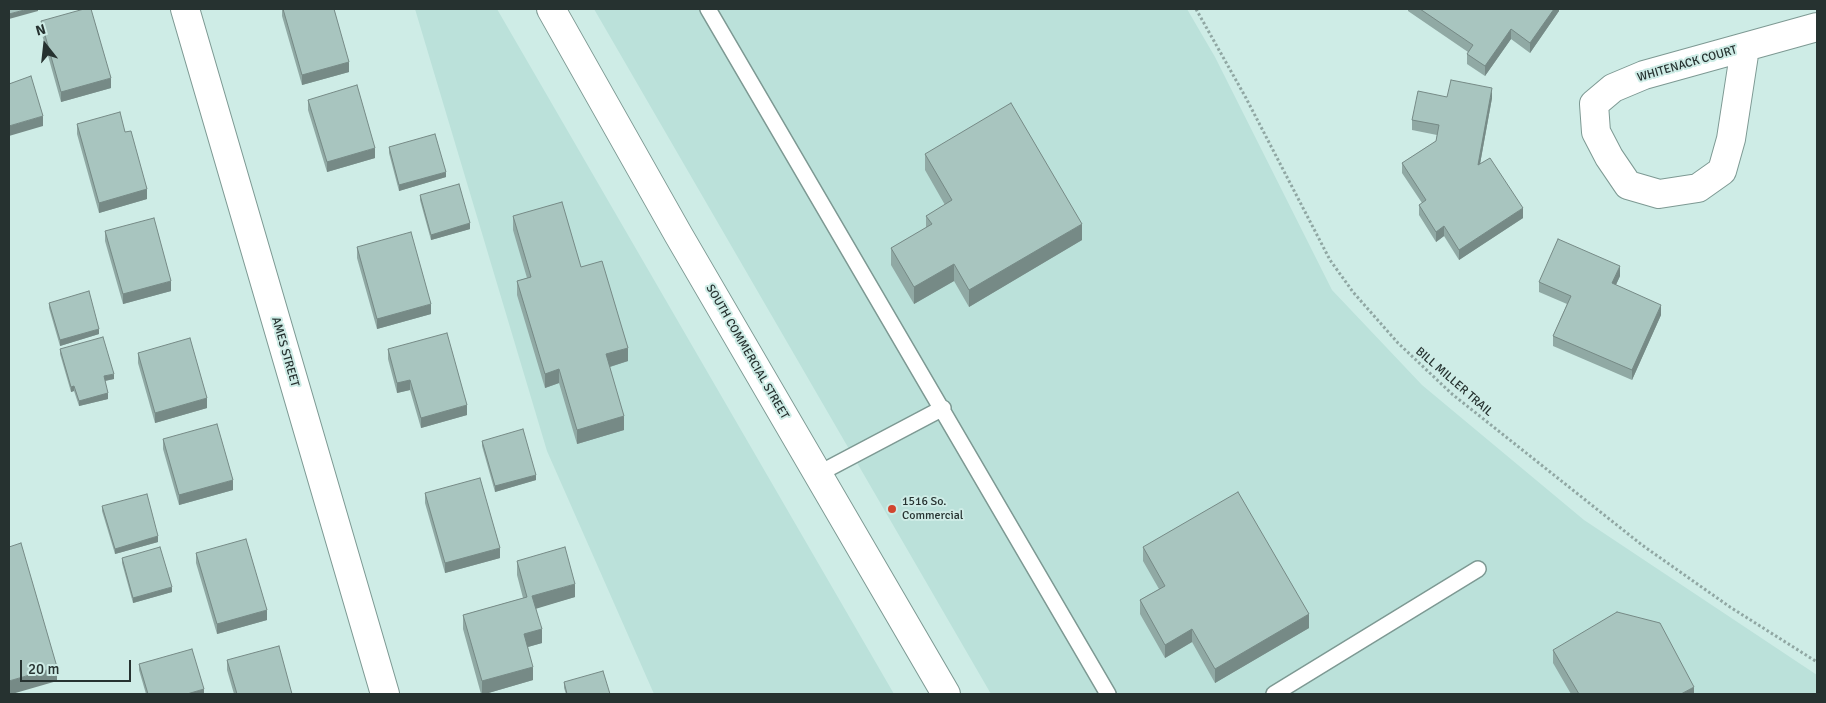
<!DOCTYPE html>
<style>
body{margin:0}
#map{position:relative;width:1826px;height:703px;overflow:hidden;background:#ceece6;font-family:Signika,sans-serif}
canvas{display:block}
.frame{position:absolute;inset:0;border:10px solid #263230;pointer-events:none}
.north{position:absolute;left:20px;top:20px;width:50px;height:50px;-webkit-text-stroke:4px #ceece6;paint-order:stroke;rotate:344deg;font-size:14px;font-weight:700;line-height:20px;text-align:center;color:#263230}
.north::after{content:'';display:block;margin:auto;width:18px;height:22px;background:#263230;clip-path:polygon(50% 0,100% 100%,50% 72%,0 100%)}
.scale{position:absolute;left:20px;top:660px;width:111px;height:22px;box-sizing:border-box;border:2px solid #263230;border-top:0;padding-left:6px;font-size:15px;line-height:18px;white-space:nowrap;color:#263230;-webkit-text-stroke:4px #ceece6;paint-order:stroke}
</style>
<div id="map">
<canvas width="1826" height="703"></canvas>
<div class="frame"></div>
<div class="north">N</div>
<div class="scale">20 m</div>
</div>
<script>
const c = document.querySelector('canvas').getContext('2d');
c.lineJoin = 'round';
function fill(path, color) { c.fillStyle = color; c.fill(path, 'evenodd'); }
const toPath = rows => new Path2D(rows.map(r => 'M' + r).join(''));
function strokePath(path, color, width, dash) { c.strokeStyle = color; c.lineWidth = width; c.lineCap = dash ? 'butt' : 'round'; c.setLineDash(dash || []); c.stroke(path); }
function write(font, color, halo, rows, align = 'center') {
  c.font = font + ' Signika,sans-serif'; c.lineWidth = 4; c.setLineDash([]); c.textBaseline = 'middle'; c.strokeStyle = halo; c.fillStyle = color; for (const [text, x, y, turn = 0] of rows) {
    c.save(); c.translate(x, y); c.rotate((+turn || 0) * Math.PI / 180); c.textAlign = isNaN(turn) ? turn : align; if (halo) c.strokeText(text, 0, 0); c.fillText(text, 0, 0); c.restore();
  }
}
const built = toPath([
 [415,9,497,9,894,694,654,694,547,451],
 [594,9,1187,9,1215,57,1332,290,1422,385,1584,520,1817,675,1817,694,991,694]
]);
const path = toPath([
 [1196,9,1246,98,1330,260,1353,292,1398,343,1452,394,1642,545,1730,607,1817,662]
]);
const service = toPath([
 [708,9,1108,694],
 [818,474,943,408],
 [1274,694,1478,569]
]);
const minor = toPath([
 [185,9,385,694],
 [1745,48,1731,139,1722,171,1698,188,1659,194,1628,185,1609,157,1596,132,1594,104,1613,88,1644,75,1817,27]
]);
const secondary = toPath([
 [551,9,678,234,946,694]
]);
const wall = toPath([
 [282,9,334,9,349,72,302,85,282,16],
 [1408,9,1559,9,1559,11,1530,53,1511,39,1485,76,1467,64,1467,54,1468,52,1408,11],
 [41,21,111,88,61,102,41,31],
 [1447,97,1492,98,1480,164,1523,218,1459,260,1444,236,1436,242,1419,215,1419,205,1422,203,1402,173,1402,163,1436,141,1437,135,1412,130,1412,120],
 [308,100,375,158,327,172,308,110],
 [77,124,125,132,147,199,99,213,77,134],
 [389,147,446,177,399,191,389,153],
 [925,154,1082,240,969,307,954,281,914,304,891,265,891,248,926,228,926,216,945,205,925,170],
 [420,195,470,229,431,240,420,200],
 [513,216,581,267,628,361,610,367,624,430,577,444,559,383,545,388,517,295,517,281,527,278,513,230],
 [105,231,171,291,123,304,105,241],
 [357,247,431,314,377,329,357,258],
 [1620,276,1616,285,1661,315,1632,380,1553,346,1553,336,1567,304,1539,292,1539,282],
 [49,303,99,334,60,346,49,308],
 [60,349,114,379,105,381,108,399,79,406,74,391,71,392,60,354],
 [388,349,467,415,421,428,410,390,397,393,388,359],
 [138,353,207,408,155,423,138,363],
 [163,439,233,490,179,505,163,449],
 [482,441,536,480,495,492,482,446],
 [425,493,500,558,445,573,425,503],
 [102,506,158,542,115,554,102,511],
 [1143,547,1309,628,1215,683,1192,642,1165,658,1140,614,1140,600,1159,589,1143,561],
 [196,553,267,620,217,634,196,563],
 [122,558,172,592,133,603,122,563],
 [517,561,575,597,536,608,542,643,528,647,533,680,485,694,481,694,463,629,463,615,523,598,517,575],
 [1553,650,1694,694,1571,694,1553,663],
 [227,660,292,694,234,694,227,670],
 [139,664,204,694,146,694,139,670],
 [564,682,610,694,566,694,564,688]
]);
const shadedWall = toPath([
 [28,9,38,9,38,11,9,19,9,14],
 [1554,9,1559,9,1559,11,1530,53,1530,43],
 [1511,29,1511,39,1485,76,1485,66],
 [349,62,349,72,302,85,302,75],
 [111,78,111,88,61,102,61,92],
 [1492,88,1492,98,1478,175,1478,165],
 [43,116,43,126,9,136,9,126],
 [375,148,375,158,327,172,327,162],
 [446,172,446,177,399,191,399,185],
 [147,189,147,199,99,213,99,203],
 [1523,208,1523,218,1459,260,1459,250],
 [470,223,470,229,431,240,431,235],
 [1082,224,1082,240,969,307,969,290],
 [1444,226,1444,236,1436,242,1436,232],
 [954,264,954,281,914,304,914,287],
 [1620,266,1620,276,1612,293,1612,283],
 [171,281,171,291,123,304,123,294],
 [431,304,431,314,377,329,377,319],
 [1661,305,1661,315,1632,380,1632,370],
 [99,329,99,334,60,346,60,340],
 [628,348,628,361,606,368,606,354],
 [559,369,559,383,545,388,545,374],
 [114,374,114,379,104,381,104,376],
 [410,380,410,390,397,393,397,383],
 [74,386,74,391,71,392,71,387],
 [108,393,108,399,79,406,79,401],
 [207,398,207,408,155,423,155,413],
 [467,405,467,415,421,428,421,418],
 [624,416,624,430,577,444,577,430],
 [536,475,536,480,495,492,495,486],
 [233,480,233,490,179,505,179,495],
 [158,536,158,542,115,554,115,549],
 [500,548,500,558,445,573,445,563],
 [575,584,575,597,532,610,532,596],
 [172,587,172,592,133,603,133,598],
 [267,610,267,620,217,634,217,624],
 [1309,614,1309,628,1215,683,1215,669],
 [542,629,542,643,524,648,524,634],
 [1192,629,1192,642,1165,658,1165,645],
 [57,667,57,681,12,694,9,694,9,681],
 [533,667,533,680,485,694,482,694,482,681],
 [1694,687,1694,694,1681,694],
 [204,689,204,694,187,694]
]);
const building = toPath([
 [9,9,28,9,9,14,9,9],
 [84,9,91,9,111,78,61,92,41,21,84,9],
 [283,9,334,9,349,62,302,75,283,9],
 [1420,9,1554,9,1530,43,1511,29,1485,66,1467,54,1473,45,1420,9],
 [31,76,43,116,9,126,9,84,31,76],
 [1451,80,1492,88,1478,165,1490,158,1523,208,1459,250,1444,226,1436,232,1419,205,1426,200,1402,163,1436,141,1439,125,1412,120,1418,91,1447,97,1451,80],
 [357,85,375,148,327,162,308,100,357,85],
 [1011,103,1082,224,969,290,954,264,914,287,891,248,932,224,926,216,952,200,925,154,1011,103],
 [120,112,125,132,131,131,147,189,99,203,77,124,120,112],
 [435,134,446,172,399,185,389,147,435,134],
 [459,184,470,223,431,235,420,195,459,184],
 [562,202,581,267,602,261,628,348,606,354,624,416,577,430,559,369,545,374,517,281,531,277,513,216,562,202],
 [154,218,171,281,123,294,105,231,154,218],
 [411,232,431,304,377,319,357,247,411,232],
 [1558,239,1620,266,1612,283,1661,305,1632,370,1553,336,1571,296,1539,282,1558,239],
 [89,291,99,329,60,340,49,303,89,291],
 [447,333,467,405,421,418,410,380,397,383,388,349,447,333],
 [103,337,114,374,104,376,108,393,79,401,74,386,71,387,60,349,103,337],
 [190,338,207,398,155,413,138,353,190,338],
 [217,424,233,480,179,495,163,439,217,424],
 [523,429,536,475,495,486,482,441,523,429],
 [480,478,500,548,445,563,425,493,480,478],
 [1238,492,1309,614,1215,669,1192,629,1165,645,1140,600,1165,586,1143,547,1238,492],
 [147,494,158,536,115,549,102,506,147,494],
 [246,539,267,610,217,624,196,553,246,539],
 [21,543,57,667,9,681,9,547,21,543],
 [160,547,172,587,133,598,122,558,160,547],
 [565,547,575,584,532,596,542,629,524,634,533,667,482,681,463,615,527,597,517,561,565,547],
 [1617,612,1660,623,1694,687,1681,694,1579,694,1553,650,1617,612],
 [279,646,292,694,237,694,227,660,279,646],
 [192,649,204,689,187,694,148,694,139,664,192,649],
 [603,671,610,694,567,694,564,682,603,671]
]);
const markers = [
 [892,509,5,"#d1452e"]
];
const streetNames = [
 ["WHITENACK COURT",1687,64,-16],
 ["AMES STREET",285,352,74],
 ["SOUTH COMMERCIAL STREET",747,352,60],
 ["BILL MILLER TRAIL",1454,382,41]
];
const poiNames = [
 ["1516 So.",902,502],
 ["Commercial",902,516]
];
fill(built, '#bbe1da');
strokePath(service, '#7d9993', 18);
strokePath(minor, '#7d9993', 30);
strokePath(secondary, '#7d9993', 30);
strokePath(path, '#90a7a3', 3, [2.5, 2.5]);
strokePath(service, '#fff', 15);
strokePath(minor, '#fff', 28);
strokePath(secondary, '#fff', 28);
fill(wall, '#90a9a4');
fill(shadedWall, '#768a86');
fill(building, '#a8c5bf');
strokePath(building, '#768a86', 1);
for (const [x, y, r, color] of markers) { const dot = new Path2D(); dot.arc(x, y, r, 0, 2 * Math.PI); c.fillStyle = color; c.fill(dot); strokePath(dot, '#ceece6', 2); }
write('12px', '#263230', '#ceece6', streetNames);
write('12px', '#263230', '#ceece6', poiNames, 'left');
</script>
